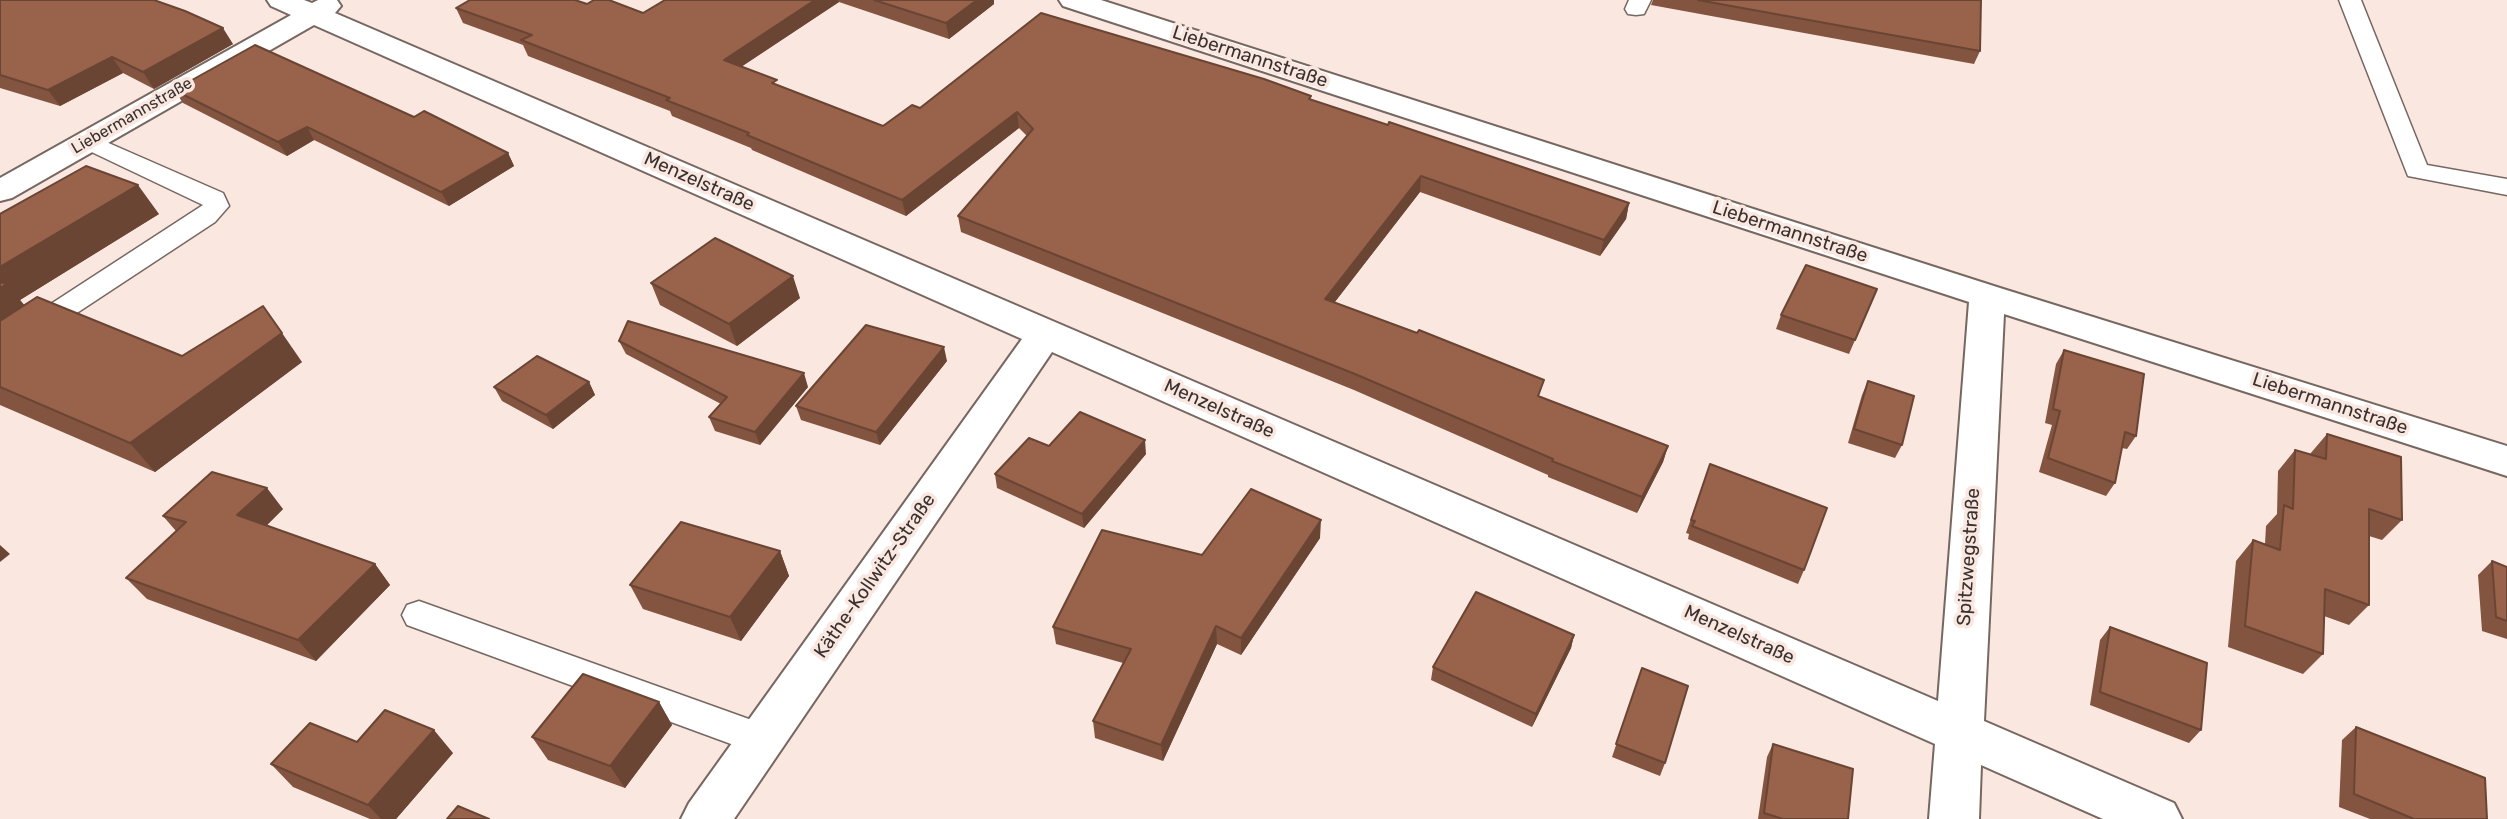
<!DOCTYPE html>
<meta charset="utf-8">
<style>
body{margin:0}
canvas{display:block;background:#f9e7e0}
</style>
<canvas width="2507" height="819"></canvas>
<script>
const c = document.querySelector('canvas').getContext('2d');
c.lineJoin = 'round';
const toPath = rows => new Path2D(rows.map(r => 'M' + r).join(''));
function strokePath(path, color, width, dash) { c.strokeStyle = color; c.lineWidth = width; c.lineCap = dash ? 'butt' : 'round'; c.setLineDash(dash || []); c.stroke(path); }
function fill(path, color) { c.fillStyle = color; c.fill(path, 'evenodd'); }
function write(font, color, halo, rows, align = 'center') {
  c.font = font + ' Rubik,sans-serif'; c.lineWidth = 7; c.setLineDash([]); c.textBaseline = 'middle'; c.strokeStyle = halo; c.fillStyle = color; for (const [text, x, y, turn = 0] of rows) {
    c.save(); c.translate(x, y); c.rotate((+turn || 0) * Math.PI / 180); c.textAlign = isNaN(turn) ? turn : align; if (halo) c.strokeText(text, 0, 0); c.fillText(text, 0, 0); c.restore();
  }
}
const lane = toPath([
 [1629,0,1651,0,1644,14,1636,15,1628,14,1625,9,1629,0],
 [2339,0,2361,0,2427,165,2507,179,2507,195,2408,176,2339,0],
 [88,134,223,193,229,206,215,222,10,357,0,360,0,337,203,205,79,146,76,141,79,136,88,134],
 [419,601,774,728,779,739,774,750,761,755,407,625,402,615,407,605,419,601]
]);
const street = toPath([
 [267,0,304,0,312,3,318,0,337,0,341,6,335,13,1938,701,1969,302,1063,6,1059,0,1101,0,2000,288,2507,446,2507,476,2004,314,1984,721,2174,803,2182,819,2103,819,1981,765,1979,819,1929,819,1935,744,1052,352,734,819,681,819,689,803,1022,339,314,25,12,198,0,201,0,178,291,15,271,6,267,0]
]);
const wall = toPath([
 [0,0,233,44,154,89,123,73,60,106,0,88],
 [665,0,994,0,994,4,949,39,839,2,742,66,779,86,883,126,920,108,1311,100,1629,203,1626,219,1600,256,1420,192,1334,303,1540,397,1668,446,1663,462,1637,513,1548,477,1548,475,1354,390,961,232,958,216,1027,136,1019,128,906,216,752,150,751,148,672,116,670,111,528,56,523,45,463,23,456,8,587,4,643,13],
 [1653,0,1981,0,1980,51,1974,64,1651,5],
 [174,90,414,117,508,153,514,166,449,206,314,140,287,156,183,103],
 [0,214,159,214,20,300,24,305,182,356,302,362,155,472,0,405],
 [651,283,800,298,737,346,660,305],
 [1877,289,1849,354,1776,329,1781,315],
 [619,341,808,387,760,445,715,431,709,417,721,404,626,354],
 [2064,350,2136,436,2127,449,2122,448,2115,483,2106,496,2039,472,2052,425,2045,423,2056,364],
 [947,361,880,445,801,420,796,406],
 [1868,381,1902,445,1895,458,1848,443,1862,395],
 [589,382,595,395,553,429,502,401,494,387],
 [2327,434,2402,520,2382,540,2369,536,2369,605,2349,625,2324,616,2323,654,2303,674,2228,647,2236,561,2253,540,2265,544,2266,526,2277,514,2278,471,2295,450,2310,454],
 [1146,454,1084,528,997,488,995,474],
 [1710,464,1804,570,1798,584,1688,539,1689,534,1686,533],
 [283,509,266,526,375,564,390,585,316,661,147,599,126,578,176,531,163,516],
 [1320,538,1241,655,1217,644,1163,761,1095,738,1093,721,1123,663,1056,644,1053,627,1202,555],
 [780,551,789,576,741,641,643,609,630,585],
 [2492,561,2507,567,2507,639,2482,631,2478,575],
 [2110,627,2201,730,2189,743,2090,705,2100,640],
 [1574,635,1571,648,1532,727,1431,680,1433,667],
 [1642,668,1665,763,1660,776,1612,757],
 [659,702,672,725,625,788,548,760,532,737],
 [2356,727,2487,819,2370,819,2339,807,2342,740],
 [357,742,453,753,396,819,370,819,293,787,271,764],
 [1773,744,1848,819,1758,819,1767,757]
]);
const shadedWall = toPath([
 [815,0,838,0,839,2,729,75,724,60],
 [977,0,994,0,994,4,949,39,946,23],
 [223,28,233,44,154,89,143,72],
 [112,57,123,73,60,106,48,90],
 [1017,112,1019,128,906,216,902,200],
 [307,127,314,140,287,156,278,142],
 [508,153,514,166,449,206,441,192],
 [1421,176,1420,192,1324,316,1325,299],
 [138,185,159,214,20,300,31,313,0,334,0,267],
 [1629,203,1626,219,1600,256,1604,240],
 [793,276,800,298,737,346,729,324],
 [282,333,302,362,155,472,130,443],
 [944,347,947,361,880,445,876,432],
 [804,373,808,387,760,445,755,432],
 [589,382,595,395,553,429,546,415],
 [1145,440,1146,454,1084,528,1082,514],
 [1668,446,1663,462,1637,513,1642,497],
 [267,488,283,509,255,537,237,515],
 [1321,520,1320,538,1241,655,1241,638],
 [0,545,10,554,0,562],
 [780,551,789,576,741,641,730,617],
 [375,564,390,585,316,661,298,640],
 [1216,626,1217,644,1163,761,1161,745],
 [1574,635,1571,648,1532,727,1536,714],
 [659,702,672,725,625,788,610,766],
 [434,730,453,753,396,819,381,819,368,805]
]);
const building = toPath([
 [0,0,154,0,185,11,223,28,143,72,112,57,48,90,0,75,0,0],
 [470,0,575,0,587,4,594,0,609,0,643,13,665,0,815,0,724,60,777,80,772,83,883,126,912,105,920,108,1041,13,1264,79,1311,96,1309,99,1388,125,1389,122,1629,203,1604,240,1421,176,1325,299,1417,333,1419,330,1544,380,1538,396,1668,446,1642,497,1552,461,1553,459,1355,374,958,216,1033,129,1017,112,902,200,747,135,749,133,666,100,670,98,521,40,532,35,456,8,470,0],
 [874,0,977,0,946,23,874,0],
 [1698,0,1981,0,1980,51,1698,0],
 [255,45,414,117,424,111,508,153,441,192,307,127,278,142,174,90,255,45],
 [86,166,138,185,0,267,0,214,86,166],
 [715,238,793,276,729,324,651,283,715,238],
 [1806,265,1877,289,1855,340,1781,315,1806,265],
 [0,282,7,284,0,288,0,282],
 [37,297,182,356,263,306,282,333,130,443,0,387,0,321,37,297],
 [628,321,804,373,755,432,709,417,727,397,619,341,628,321],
 [866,325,944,347,876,432,796,406,866,325],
 [2064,350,2144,374,2136,436,2125,432,2115,483,2048,458,2060,411,2053,409,2064,350],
 [537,356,589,382,546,415,494,387,537,356],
 [1868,381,1914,396,1902,445,1854,429,1868,381],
 [1080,412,1145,440,1082,514,995,474,1029,438,1049,446,1080,412],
 [2327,434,2401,457,2402,520,2369,509,2369,605,2325,589,2323,654,2245,626,2253,540,2280,550,2284,505,2293,509,2295,450,2326,459,2327,434],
 [1710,464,1827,508,1804,570,1692,526,1695,521,1691,520,1710,464],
 [212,472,267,488,237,515,375,564,298,640,126,578,186,522,163,516,212,472],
 [1251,489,1321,520,1241,638,1216,626,1161,745,1093,721,1131,649,1053,627,1102,530,1202,555,1251,489],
 [681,522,780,551,730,617,630,585,681,522],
 [2492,561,2507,567,2507,621,2496,617,2492,561],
 [1476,592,1574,635,1536,714,1433,667,1476,592],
 [2110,627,2207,663,2201,730,2100,692,2110,627],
 [1642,668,1688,686,1665,763,1616,744,1642,668],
 [583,674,659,702,610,766,532,737,583,674],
 [385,710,434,730,368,805,271,764,310,723,357,742,385,710],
 [2356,727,2485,778,2487,819,2414,819,2354,794,2356,727],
 [1773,744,1853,769,1848,819,1783,819,1764,813,1773,744],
 [458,806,489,819,447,819,458,806]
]);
const farStreetnames = [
 ["Liebermannstraße",132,116,-30]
];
const streetNames = [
 ["Liebermannstraße",1250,57,18],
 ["Menzelstraße",699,182,24],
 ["Liebermannstraße",1790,232,18],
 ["Liebermannstraße",2330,404,18],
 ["Menzelstraße",1219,409,24],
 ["Spitzwegstraße",1969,557,-86],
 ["Käthe-Kollwitz-Straße",875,576,-55],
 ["Menzelstraße",1739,635,24]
];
strokePath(lane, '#776761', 3);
strokePath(street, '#776761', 4);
fill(lane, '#fff');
fill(street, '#fff');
fill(wall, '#835440');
fill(shadedWall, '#6a4534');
fill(building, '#98624b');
strokePath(building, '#6a4534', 2);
write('16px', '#38312f', '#f9e7e0', farStreetnames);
write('19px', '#38312f', '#f9e7e0', streetNames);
</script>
